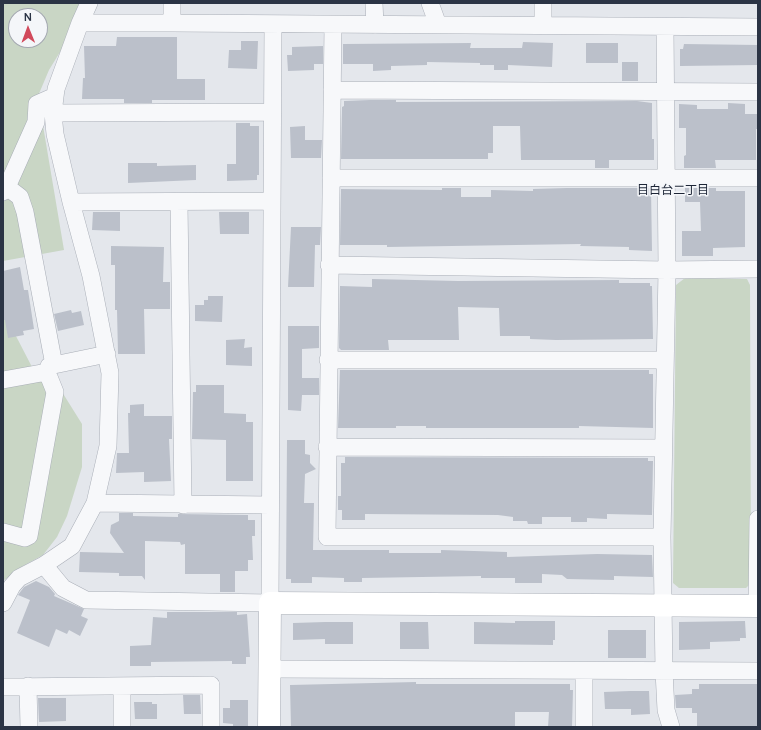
<!DOCTYPE html>
<meta charset="utf-8">
<style>
body{margin:0}
#map{position:relative;width:761px;height:730px;overflow:hidden;background:#e4e7ec;font-family:Manrope,sans-serif}
canvas{display:block}
.frame{position:absolute;inset:0;border:4px solid #2b3445;pointer-events:none}
.north{position:absolute;left:8px;top:8px;width:40px;height:40px;box-sizing:border-box;background:#f4f6f9;border:1px solid #a4a8b1;border-radius:50%;rotate:359deg;font-size:11px;font-weight:700;line-height:16px;text-align:center;color:#2b3445}
.north::after{content:'';display:block;margin:auto;width:14px;height:18px;background:#d1495b;clip-path:polygon(50% 0,100% 100%,50% 72%,0 100%)}
</style>
<div id="map">
<canvas width="761" height="730"></canvas>
<div class="frame"></div>
<div class="north">N</div>
</div>
<script>
const c = document.querySelector('canvas').getContext('2d');
c.lineJoin = 'round';
function fill(path, color) { c.fillStyle = color; c.fill(path, 'evenodd'); }
const toPath = rows => new Path2D(rows.map(r => 'M' + r).join(''));
function strokePath(path, color, width, dash) { c.strokeStyle = color; c.lineWidth = width; c.lineCap = dash ? 'butt' : 'round'; c.setLineDash(dash || []); c.stroke(path); }
function write(font, color, halo, rows, align = 'center') {
  c.font = font + ' Manrope,"Noto Sans JP",sans-serif'; c.lineWidth = 3; c.setLineDash([]); c.textBaseline = 'middle'; c.strokeStyle = halo; c.fillStyle = color; for (const [text, x, y, turn = 0] of rows) {
    c.save(); c.translate(x, y); c.rotate((+turn || 0) * Math.PI / 180); c.textAlign = isNaN(turn) ? turn : align; if (halo) c.strokeText(text, 0, 0); c.fillText(text, 0, 0); c.restore();
  }
}
const green = toPath([
 [3,3,82,3,68,39,49,70,38,96,64,250,3,261],
 [16,16,40,16,40,40,16,40],
 [685,278,747,279,750,285,751,583,746,588,679,588,673,583,676,285],
 [3,311,32,367,62,392,82,424,82,467,67,516,57,537,43,555,23,566,3,581]
]);
const building = toPath([
 [117,37,177,37,177,79,205,79,205,100,152,100,152,103,124,103,124,99,82,99,83,78,85,78,84,46,116,46],
 [241,41,258,41,257,69,228,68,229,50,241,50],
 [523,42,553,43,552,67,508,65,508,70,494,70,494,65,480,65,480,63,427,62,427,65,391,66,391,70,373,71,373,64,343,64,343,44,471,43,470,48,522,48],
 [586,43,618,43,618,63,586,63],
 [684,44,758,45,758,65,680,66,680,49,683,49],
 [323,46,323,64,314,64,314,70,288,71,287,55,292,55,292,47],
 [622,62,638,62,638,81,622,81],
 [370,100,396,100,396,102,637,101,652,103,652,139,654,139,654,160,609,160,609,168,595,168,595,160,521,160,520,126,493,126,493,153,488,153,488,159,341,159,342,107,344,106,344,101],
 [728,103,745,104,745,114,758,114,758,129,756,129,756,160,715,160,716,168,684,168,684,156,686,155,686,128,679,128,679,104,697,105,697,109,728,109],
 [236,123,250,123,250,126,259,126,259,175,257,175,257,180,227,181,227,164,236,164],
 [305,126,305,140,322,140,321,158,291,158,290,127],
 [128,163,157,163,157,166,196,165,196,180,128,183],
 [442,188,461,188,461,197,491,197,491,190,533,191,533,189,567,188,651,188,652,251,629,250,629,247,580,246,581,244,387,247,387,245,340,245,341,189,442,190],
 [685,188,716,188,716,191,745,191,745,247,713,248,713,256,682,256,682,231,701,231,700,202,685,202],
 [93,212,120,212,120,231,92,230],
 [219,212,249,212,249,234,220,234],
 [291,227,321,227,320,245,315,245,314,287,288,287],
 [111,246,164,247,163,282,170,282,170,309,144,309,145,354,118,354,117,310,115,310,115,265,111,265],
 [20,267,24,290,28,290,34,329,23,331,24,335,8,338,5,320,3,320,3,271],
 [372,279,458,281,619,280,619,283,650,283,650,286,652,286,653,339,556,340,530,339,530,336,500,336,499,308,458,307,459,340,388,340,389,350,341,350,339,348,340,286,372,287],
 [208,296,223,296,222,322,195,321,195,305,204,305,204,300,208,300],
 [71,310,72,313,81,311,84,325,58,331,54,314],
 [288,326,319,326,319,348,302,349,302,378,319,378,319,395,302,395,301,411,288,410],
 [245,339,244,348,252,347,252,366,226,365,226,340],
 [340,370,649,370,649,374,653,374,653,428,579,426,579,428,426,428,426,426,396,426,396,428,338,428],
 [196,385,224,385,224,413,246,414,246,422,253,422,253,481,226,481,226,440,192,439,193,392,196,392],
 [144,404,144,416,172,416,172,439,169,439,171,481,144,482,144,472,116,473,117,453,129,453,128,413,130,413,130,405],
 [287,440,305,440,305,454,310,455,310,463,316,469,305,474,304,503,314,503,313,550,389,550,389,553,441,553,441,550,507,552,507,557,597,554,652,555,653,577,614,576,614,580,567,579,562,575,542,574,542,583,515,583,515,578,481,578,481,576,362,578,362,582,344,582,344,578,312,577,312,583,291,583,291,579,286,579],
 [345,457,648,458,648,461,653,461,652,515,607,514,607,519,587,518,587,522,571,522,571,517,542,517,542,524,528,524,527,521,513,521,513,517,498,515,365,514,365,520,342,520,342,510,338,510,338,496,341,496,341,463,345,463],
 [119,513,133,513,133,516,178,517,178,514,248,515,248,520,255,520,255,536,252,536,253,560,248,560,248,571,235,571,235,592,220,592,220,574,185,574,185,544,181,545,180,542,145,541,145,580,142,576,119,576,119,573,79,572,80,552,124,553,110,533,111,525,119,521],
 [36,581,49,587,55,594,54,596,84,609,81,616,88,619,80,636,69,630,67,634,56,629,49,647,17,633,30,600,18,595,24,587],
 [167,612,237,612,237,615,247,614,250,657,246,657,246,664,232,664,232,661,151,662,151,666,130,666,130,646,151,645,153,617,167,618],
 [515,621,555,621,555,640,553,640,553,645,474,644,474,622,515,623],
 [745,621,746,638,740,638,740,641,710,642,710,649,679,650,679,622],
 [325,622,353,622,353,644,325,644,325,639,293,640,293,623],
 [400,622,428,622,429,649,400,649],
 [608,630,646,630,646,658,608,658],
 [416,682,416,684,570,684,570,690,573,690,572,727,548,727,549,712,515,712,515,727,291,727,290,685],
 [699,684,758,684,758,727,697,727,697,713,692,713,692,708,676,708,675,695,692,694,692,689,699,689],
 [630,691,649,691,650,714,631,715,631,709,605,709,604,692],
 [183,695,200,695,201,714,184,714],
 [38,698,66,698,66,721,39,722],
 [230,700,248,700,248,727,233,727,233,724,223,723,223,708,230,708],
 [134,702,152,702,152,704,157,704,157,719,135,719]
]);
const street = toPath([
 [374,3,375,25],
 [430,3,438,25],
 [543,3,543,25],
 [80,23,89,3],
 [172,23,758,27],
 [333,25,327,537,662,537],
 [665,27,667,270,662,537,664,671,666,710,671,727],
 [332,90,758,92],
 [53,113,272,112],
 [331,178,758,178],
 [7,187,20,197,25,212,54,365],
 [3,192,7,187,36,122,37,104,55,96],
 [71,202,271,201],
 [179,203,183,505],
 [329,265,667,270,758,269],
 [328,360,664,360],
 [3,380,47,372,49,366,107,354],
 [327,447,663,448],
 [95,503,270,505],
 [3,532,25,538,29,536,55,392,47,372],
 [44,565,63,588,86,600,270,603,273,24],
 [3,603,12,586,19,578,44,565,72,546,95,503,108,446,110,373,91,276,71,202,55,134,53,113,56,89,80,23,172,23,172,3],
 [757,606,758,519],
 [269,669,758,671],
 [28,686,29,727],
 [3,687,211,685,211,727],
 [122,727,122,686],
 [584,727,584,671]
]);
const secondary = toPath([
 [269,727,270,603,758,606]
]);
const neighbourhoodNames = [
 ["目白台二丁目",673,191]
];
fill(green, '#c9d6c5');
fill(building, '#bbc0ca');
strokePath(street, '#a9aeb7', 18);
strokePath(secondary, '#a9aeb7', 23);
strokePath(street, '#f7f8fa', 17);
strokePath(secondary, '#fff', 22);
write('12px', '#1d2536', '#f4f6f9', neighbourhoodNames);
</script>
